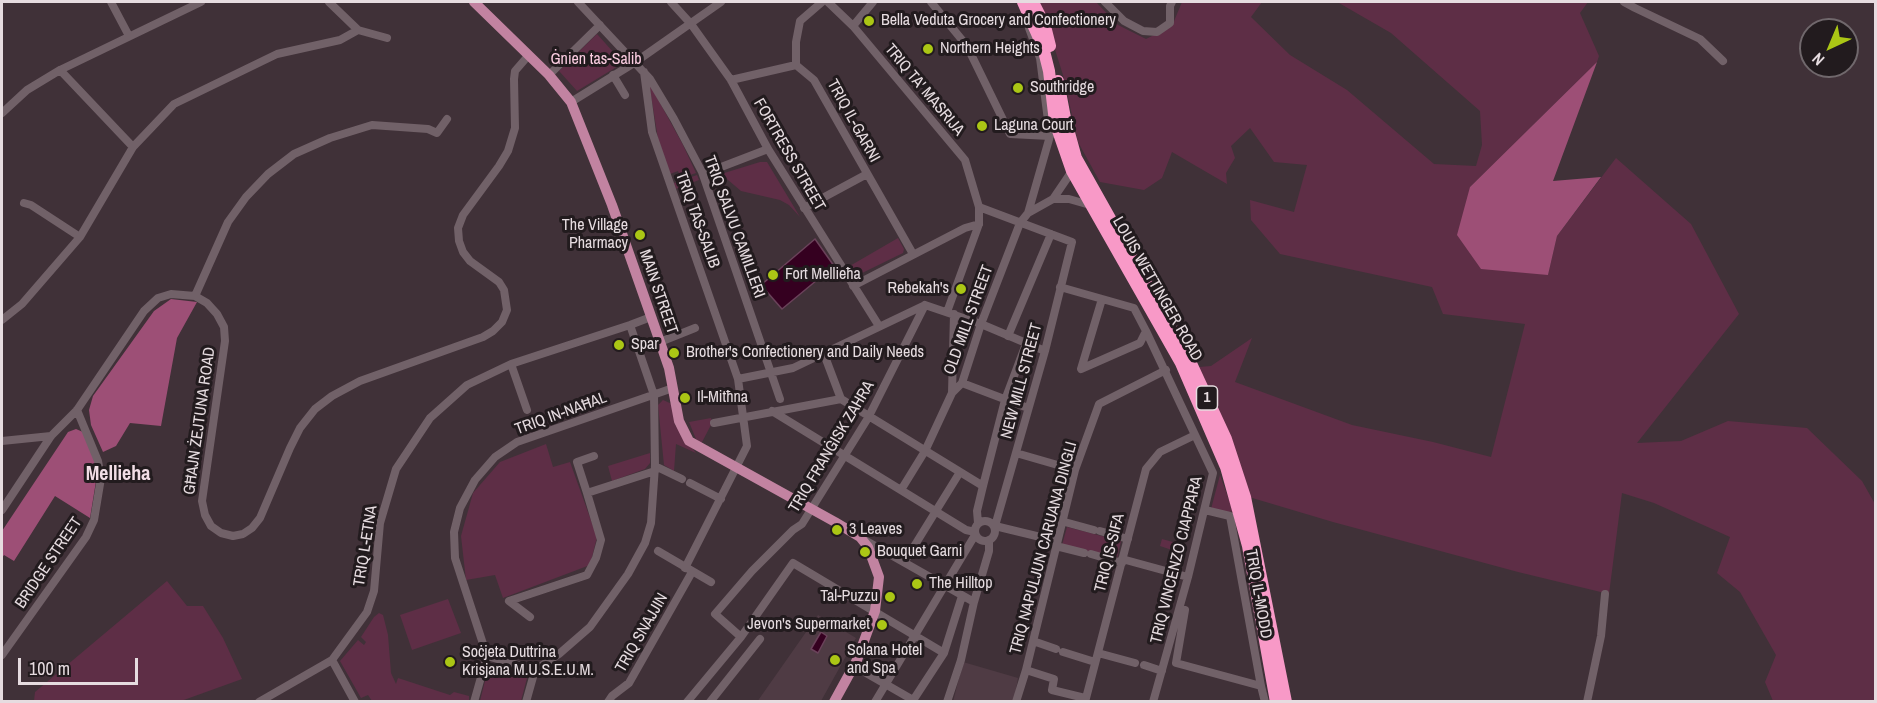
<!DOCTYPE html>
<meta charset="utf-8">
<style>
body{margin:0}
#map{position:relative;width:1877px;height:703px;overflow:hidden;background:#403138;font-family:"Archivo Narrow",sans-serif}
canvas{display:block}
.frame{position:absolute;inset:0;border:3px solid #e6dce0;pointer-events:none}
.north{position:absolute;left:1799px;top:18px;width:60px;height:60px;box-sizing:border-box;background:#221b1e;border:2px solid #70686c;border-radius:50%;rotate:224deg;font-size:16px;font-weight:700;line-height:24px;text-align:center;color:#e6dce0}
.north::after{content:'';display:block;margin:auto;width:21px;height:27px;background:#abc615;clip-path:polygon(50% 0,100% 100%,50% 72%,0 100%)}
.scale{position:absolute;left:18px;top:658px;width:120px;height:27px;box-sizing:border-box;border:3px solid #e6dce0;border-top:0;padding-left:8px;font-size:18px;line-height:21px;white-space:nowrap;color:#e6dce0;-webkit-text-stroke:4px #221b1e;paint-order:stroke}
</style>
<div id="map">
<canvas width="1877" height="703"></canvas>
<div class="frame"></div>
<div class="north">N</div>
<div class="scale">100 m</div>
</div>
<script>
const c = document.querySelector('canvas').getContext('2d');
c.lineJoin = 'round';
function fill(path, color) { c.fillStyle = color; c.fill(path, 'evenodd'); }
const toPath = rows => new Path2D(rows.map(r => 'M' + r).join(''));
function strokePath(path, color, width, dash) { c.strokeStyle = color; c.lineWidth = width; c.lineCap = dash ? 'butt' : 'round'; c.setLineDash(dash || []); c.stroke(path); }
function write(font, color, halo, rows, align = 'center') {
  c.font = font + ' "Archivo Narrow",sans-serif'; c.lineWidth = 6; c.setLineDash([]); c.textBaseline = 'middle'; c.strokeStyle = halo; c.fillStyle = color; for (const [text, x, y, turn = 0] of rows) {
    c.save(); c.translate(x, y); c.rotate((+turn || 0) * Math.PI / 180); c.textAlign = isNaN(turn) ? turn : align; if (halo) c.strokeText(text, 0, 0); c.fillText(text, 0, 0); c.restore();
  }
}
const built = toPath([
 [818,615,856,638,821,701,757,702],
 [963,662,1018,678,1014,701,953,702]
]);
const green = toPath([
 [1040,2,1096,2,1118,25,1146,39,1172,26,1182,2,1262,2,1251,17,1290,55,1347,90,1434,164,1476,166,1482,145,1480,111,1391,33,1339,3,1332,2,1588,2,1580,13,1599,56,1597,62,1470,187,1548,275,1557,236,1616,158,1691,224,1739,314,1637,443,1681,441,1728,421,1807,428,1862,481,1875,504,1875,701,1773,701,1765,682,1776,655,1740,592,1717,573,1730,537,1654,503,1622,493,1609,594,1518,572,1333,522,1249,497,1199,367,1211,366,1252,338,1235,382,1352,425,1433,442,1491,457,1525,324,1443,314,1432,287,1280,254,1251,220,1250,200,1294,212,1307,165,1274,162,1250,128,1231,146,1235,158,1226,173,1227,184,1172,152,1162,178,1144,190,1100,182,1078,142,1063,75],
 [597,34,623,63,577,91,559,71],
 [649,83,683,145,696,173,681,178,678,171,670,174,658,139],
 [760,162,767,162,800,217,789,205,780,200,741,191,721,174],
 [697,175,699,180,673,190,671,184],
 [898,238,904,249,903,253,858,275,853,274,848,267],
 [663,400,672,404,675,425,696,453,676,444,674,471,664,465,658,405],
 [711,418,712,423,701,444,696,439,689,422],
 [546,444,553,467,570,462,597,537,590,565,503,598,495,575,466,580,461,536,473,493,500,462],
 [650,453,650,463,645,469,612,481,608,466],
 [1220,475,1233,511,1226,513,1211,509],
 [1067,527,1121,541,1117,559,1062,545],
 [1162,539,1180,544,1178,552,1160,546],
 [167,581,187,606,203,606,223,638,242,679,181,701,34,701,35,692],
 [448,599,461,633,412,650,400,615],
 [379,613,383,615,388,635,391,673,396,684,398,678,450,695,454,692,469,696,469,701,372,701,368,695,361,698,340,661,358,640,364,645,366,642,361,637,374,617],
 [489,665,523,673,527,678,521,701,480,701]
]);
const forest = toPath([
 [1597,62,1553,181,1601,177,1557,236,1548,275,1481,269,1457,235,1470,187],
 [171,299,197,302,177,338,161,426,130,423,116,446,103,452,91,425,89,410,93,396,154,311],
 [76,429,83,432,94,456,97,475,90,518,55,496,14,561,4,555,2,558,2,531,68,432]
]);
const water = toPath([
 [815,239,834,266,782,309,761,285,815,239],
 [821,632,827,636,818,653,811,649,821,632]
]);
const minor = toPath([
 [111,2,129,36],
 [329,2,358,30],
 [578,2,650,79,674,119,702,172,780,399],
 [671,2,691,24,731,80,768,149,879,326],
 [828,2,853,26,965,160,979,207,979,224,947,312],
 [931,2,967,46,1010,134,1050,136],
 [1105,2,1124,21,1143,31,1157,32,1170,23,1170,6,1172,2],
 [1624,2,1635,8,1700,39,1723,61],
 [853,26,873,2],
 [796,65,796,42,800,21,822,2],
 [60,70,133,147],
 [644,72,652,132,738,379,747,446,685,568],
 [549,75,600,25],
 [613,75,625,95],
 [731,80,796,65,814,80,913,254],
 [571,102,634,63,721,2],
 [2,113,27,90,60,70,201,2],
 [703,174,768,149],
 [1053,199,1072,171],
 [24,203,31,205,80,237],
 [979,207,1072,242,1045,351,995,526,1057,541],
 [804,208,867,174],
 [1028,213,1050,136,1040,58,1029,28],
 [853,286,965,228,979,224],
 [1060,287,1134,308,1146,331,1140,343,1081,369,1102,299],
 [195,296,228,222,246,197,268,174,294,154,330,138,372,125,428,129,437,133,447,119],
 [2,320,22,304,80,237,133,147,174,104,277,54,340,40,358,30,387,38],
 [1146,331,1213,473,1188,577,1153,702],
 [1008,336,1051,234],
 [660,342,695,328],
 [824,354,841,399,983,486],
 [511,364,527,410],
 [738,379,793,368,925,305,981,324,1045,351],
 [962,383,1028,408],
 [952,393,954,314],
 [772,411,966,530,975,532],
 [714,423,841,399],
 [2,441,51,436],
 [1016,453,1075,470],
 [655,466,682,479],
 [690,483,721,499],
 [901,490,925,451,952,393,962,383,981,324,1020,223,1028,213,1053,199,1069,199,1090,205],
 [587,493,577,462,594,456],
 [2,510,51,436,77,410,144,311,158,298,171,294,195,296,207,303,217,314,224,327,225,341,202,501,205,515,211,526,221,533,233,536,243,534,252,528,260,518,290,448,300,428,315,409,332,396,360,381,483,337,493,331,502,322,507,310,504,290,499,282,470,261,463,252,459,241,458,228,463,215,499,166,508,151,515,128,514,79,515,71,528,56],
 [1205,510,1230,516,1261,686,1265,702],
 '975 531a10 10 0 1 1 20 0a10 10 0 1 1-20 0Z',
 [1061,521,1094,530],
 [978,523,977,511,983,486,1005,400,1026,344],
 [1100,531,1128,539],
 [861,538,974,602],
 [1056,546,1084,553],
 [658,551,711,582],
 [1091,554,1122,563],
 [1122,559,1188,577],
 [905,561,960,472],
 [1185,610,1176,663,1261,686],
 [530,617,509,601,587,575,596,558,601,540,587,493,655,471],
 [741,637,715,614,752,571,793,530,802,524,868,418,925,305],
 [1033,641,1056,649],
 [1063,652,1095,662],
 [1098,653,1135,663],
 [2,655,86,537,94,520,101,478,98,461,77,410],
 [487,656,455,558,454,532,460,508,475,480,495,457,517,442,673,388],
 [487,656,535,670],
 [332,660,355,702],
 [1144,665,1162,671],
 [854,666,913,700],
 [535,670,559,654,590,627,628,574,645,543,651,523,655,466,654,395,630,325],
 [1026,670,1054,679,1052,690,1085,698],
 [259,702,332,660,367,612,374,591,380,523,396,469,430,418,467,385,511,364,630,325,651,317],
 [474,702,487,656],
 [526,702,535,670],
 [608,702,612,696,629,683,692,572],
 [687,702,741,637,793,563,944,653],
 [710,702,760,639],
 [875,702,975,535],
 [912,702,944,653,962,596],
 [947,702,961,660,974,602,989,551,989,540],
 [1016,702,1026,670,1075,470,1099,404,1166,370],
 [1085,702,1146,469,1160,452,1195,435],
 [1587,702,1601,636,1605,594]
]);
const major = toPath([
 [474,2,549,75,571,102,612,205,660,342,669,368,679,421,689,441,835,522,860,537,868,547,879,577,875,611,857,660,834,702]
]);
const highway = toPath([
 [1023,2,1043,47,1049,71,1055,122,1072,171,1181,363,1226,467,1248,546,1276,702],
 [1033,2,1045,26,1050,46],
 [1058,81,1065,118,1076,158,1189,359,1226,439,1245,497,1286,702]
]);
const markers = [
 [869,21,6,"#abc615"],
 [928,49,6,"#abc615"],
 [1018,88,6,"#abc615"],
 [982,126,6,"#abc615"],
 [640,235,6,"#abc615"],
 [773,275,6,"#abc615"],
 [961,289,6,"#abc615"],
 [619,345,6,"#abc615"],
 [674,353,6,"#abc615"],
 [685,398,6,"#abc615"],
 [837,530,6,"#abc615"],
 [865,552,6,"#abc615"],
 [917,584,6,"#abc615"],
 [890,597,6,"#abc615"],
 [882,625,6,"#abc615"],
 [835,660,6,"#abc615"],
 [450,662,6,"#abc615"]
];
const shields = [
 [1207,398,21]
];
const shieldNames = [
 ["1",1207,398]
];
const poiNames = [
 ["Bella Veduta Grocery and Confectionery",881,21],
 ["Northern Heights",940,49],
 ["Southridge",1030,88],
 ["Laguna Court",994,126],
 ["The Village",628,226,"right"],
 ["Pharmacy",628,244,"right"],
 ["Fort Mellieħa",785,275],
 ["Rebekah's",949,289,"right"],
 ["Spar",631,345],
 ["Brother's Confectionery and Daily Needs",686,353],
 ["Il-Mitħna",697,398],
 ["3 Leaves",849,530],
 ["Bouquet Garni",877,552],
 ["The Hilltop",929,584],
 ["Tal-Puzzu",878,597,"right"],
 ["Jevon's Supermarket",870,625,"right"],
 ["Solana Hotel",847,651],
 ["and Spa",847,669],
 ["Soċjeta Duttrina",462,653],
 ["Krisjana M.U.S.E.U.M.",462,671]
];
const parkNames = [
 ["Ġnien tas-Salib",596,60]
];
const streetNames = [
 ["TRIQ TA' MASRIJA",924,90,50],
 ["TRIQ IL-GARNI",853,121,61],
 ["FORTRESS STREET",789,155,60],
 ["TRIQ TAS-SALIB",697,220,70],
 ["TRIQ SALVU CAMILLERI",734,227,70],
 ["LOUIS WETTINGER ROAD",1157,289,60],
 ["MAIN STREET",658,292,71],
 ["OLD MILL STREET",969,320,-70],
 ["NEW MILL STREET",1022,381,-75],
 ["TRIQ IN-NAĦAL",561,414,-20],
 ["GĦAJN ŻEJTUNA ROAD",200,421,-82],
 ["TRIQ FRANĠISK ZAHRA",832,447,-59],
 ["TRIQ L-ETNA",366,546,-81],
 ["TRIQ NAPULJUN CARUANA DINGLI",1044,548,-75],
 ["TRIQ IS-SIFA",1110,553,-76],
 ["TRIQ VINCENZO CIAPPARA",1177,560,-76],
 ["BRIDGE STREET",49,563,-56],
 ["TRIQ IL-MODD",1258,594,80],
 ["TRIQ SNAJJIN",642,633,-60]
];
const quarterNames = [
 ["Mellieha",118,475]
];
fill(built, '#4f3b44');
fill(green, '#5e2e46');
fill(forest, '#9d4f76');
fill(water, '#350020');
strokePath(water, '#6a425a', 1.5);
strokePath(minor, '#716168', 8);
strokePath(major, '#c283a1', 10);
strokePath(highway, '#f899c7', 12);
for (const [x, y, r, color] of markers) { const dot = new Path2D(); dot.arc(x, y, r, 0, 2 * Math.PI); c.fillStyle = color; c.fill(dot); strokePath(dot, '#221b1e', 2); }
for (const [x, y, w] of shields) { const box = new Path2D(); box.roundRect(x - w / 2, y - 12, w, 24, 4.5); c.fillStyle = '#221b1e'; c.fill(box); strokePath(box, '#e6dce0', 1.5); }
write('bold 15px', '#e6dce0', null, shieldNames);
write('16px', '#e6dce0', '#221b1e', poiNames, 'left');
write('16px', '#facce0', '#221b1e', parkNames);
write('16px', '#e6dce0', '#221b1e', streetNames);
write('bold 20px', '#f2dee6', '#221b1e', quarterNames);
</script>
